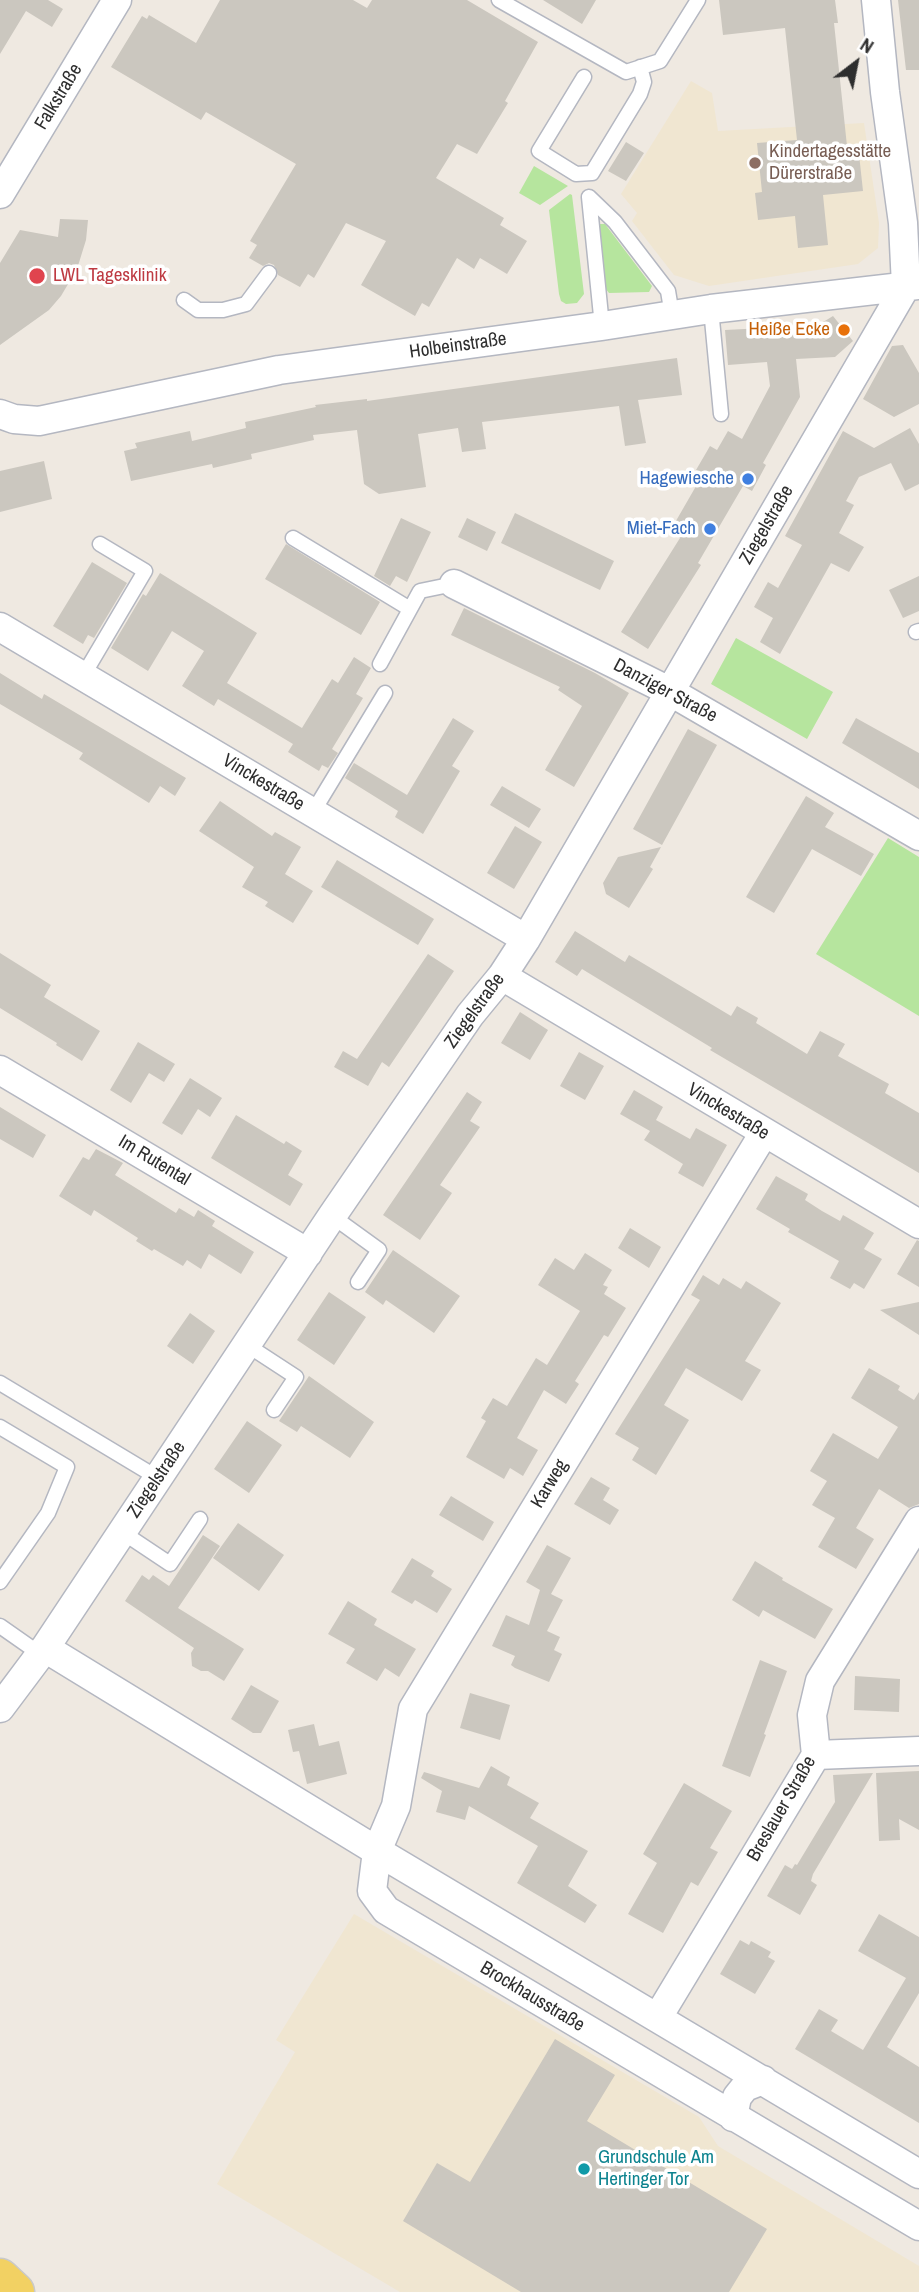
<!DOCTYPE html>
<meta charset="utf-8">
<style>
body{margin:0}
#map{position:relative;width:919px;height:2292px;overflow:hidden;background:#efe9e1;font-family:"Archivo Narrow",sans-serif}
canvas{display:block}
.north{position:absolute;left:821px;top:28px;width:70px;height:70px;-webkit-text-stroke:5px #fff;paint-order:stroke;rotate:32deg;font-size:19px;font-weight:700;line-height:28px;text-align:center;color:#2e2e2e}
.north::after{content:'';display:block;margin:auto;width:24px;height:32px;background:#2e2e2e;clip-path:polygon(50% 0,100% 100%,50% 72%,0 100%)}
</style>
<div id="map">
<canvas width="919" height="2292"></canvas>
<div class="north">N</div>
</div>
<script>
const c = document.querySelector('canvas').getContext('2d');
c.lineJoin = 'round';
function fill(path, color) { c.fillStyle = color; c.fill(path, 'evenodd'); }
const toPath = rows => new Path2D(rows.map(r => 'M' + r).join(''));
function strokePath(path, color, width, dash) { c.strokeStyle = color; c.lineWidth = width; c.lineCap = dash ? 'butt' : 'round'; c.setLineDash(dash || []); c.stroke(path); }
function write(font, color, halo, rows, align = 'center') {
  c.font = font + ' "Archivo Narrow",sans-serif'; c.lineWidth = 7; c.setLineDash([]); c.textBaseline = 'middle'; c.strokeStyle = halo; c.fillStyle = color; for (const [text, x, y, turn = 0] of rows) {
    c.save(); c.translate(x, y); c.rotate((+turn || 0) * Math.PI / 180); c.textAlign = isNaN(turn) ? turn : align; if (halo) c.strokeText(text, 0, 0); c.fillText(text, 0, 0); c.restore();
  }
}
const education = toPath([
 [691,81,712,93,718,131,864,123,879,223,878,248,858,264,709,286,674,275,632,221,637,213,621,194],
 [354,1914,699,2117,718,2146,919,2266,919,2292,400,2292,217,2184,295,2052,276,2040]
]);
const green = toPath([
 [534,166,568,186,540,205,519,193],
 [570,194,572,195,584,294,577,303,566,304,561,301,559,294,549,210],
 [599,224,605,224,652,286,649,292,609,293,605,288],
 [736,638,833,692,807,739,711,684],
 [888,838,919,857,919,1016,816,954]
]);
const building = toPath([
 [0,0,48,0,63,9,52,27,26,11,0,54],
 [220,0,353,0,367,8,372,0,467,0,538,42,505,101,508,103,477,154,457,144,436,178,504,218,500,225,527,241,507,274,480,258,474,269,457,258,429,307,422,303,415,316,361,285,386,241,346,223,314,278,308,274,300,287,278,275,274,265,269,263,263,266,249,258,257,245,250,241,296,164,206,112,201,120,111,67,142,16,147,19,149,15,196,43],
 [543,0,596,0,582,24],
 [719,0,835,0,838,23,834,23,847,146,858,145,863,191,823,195,828,245,798,248,795,216,758,220,755,193,762,192,757,143,797,140,785,28,723,35],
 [898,0,919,0,919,70,906,70],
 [626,142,644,153,626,181,608,171],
 [60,219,88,220,86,240,77,269,61,296,49,310,0,345,0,263,20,230,58,237],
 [833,316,853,341,835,357,796,359,800,397,763,463,766,465,752,491,743,486,698,563,701,565,648,649,621,632,680,538,669,533,703,474,696,470,710,446,717,450,728,431,742,439,770,386,767,362,728,365,725,330,764,328,764,330,820,324],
 [903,345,919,373,919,404,894,417,863,399,892,346],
 [677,358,682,395,638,400,646,443,625,446,619,406,482,422,486,449,462,452,458,428,418,434,426,487,379,494,364,484,357,430,313,435,314,440,251,454,252,459,213,468,212,464,131,481,124,451,137,448,135,443,190,431,192,441,246,428,245,422,316,407,315,405,367,399,367,401],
 [910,428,919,444,919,484,905,491,891,463,859,477,846,501,854,505,839,533,864,547,849,572,831,563,780,654,760,642,773,618,754,607,768,582,778,588,802,545,785,536,843,431,874,448],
 [44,461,52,499,0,512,0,471],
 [515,513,614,561,600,590,501,543],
 [401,518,431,532,407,582,396,576,390,586,374,576],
 [467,518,496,532,487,551,458,537],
 [286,544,380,602,361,635,265,579],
 [92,562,127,583,94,638,88,635,83,644,53,626],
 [160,573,257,633,227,683,302,728,332,679,338,683,354,657,371,668,356,694,363,698,332,749,338,753,328,768,322,765,319,771,288,752,293,744,218,699,214,706,182,686,204,651,172,631,148,671,111,648,143,594,146,596],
 [919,576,919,611,903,618,889,590],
 [464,608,595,673,629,693,574,787,545,770,582,706,558,690,560,687,451,635],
 [0,673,42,699,44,694,186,778,175,796,160,786,149,803,79,759,83,753,0,704],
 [453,718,474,731,452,766,460,771,423,834,395,817,398,811,345,778,354,763,407,795],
 [856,718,919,753,919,789,842,743],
 [688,729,717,745,662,845,633,829],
 [502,786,541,809,529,828,490,805],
 [806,796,834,813,825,827,874,854,861,876,812,849,774,913,746,897],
 [220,801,272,836,275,832,301,847,285,874,313,891,293,923,265,906,268,902,242,887,254,867,199,831],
 [515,826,542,842,514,889,487,873],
 [661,847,650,867,653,869,629,908,606,894,603,883,618,857],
 [337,860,434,919,418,945,321,887],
 [575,931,625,962,629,955,731,1016,737,1006,758,1018,756,1023,807,1054,820,1031,845,1044,838,1056,889,1084,885,1093,919,1113,919,1173,710,1050,712,1048,582,969,577,976,555,962],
 [0,953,51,985,44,997,100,1031,82,1061,56,1045,57,1043,0,1008],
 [428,954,454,971,389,1067,382,1062,368,1086,334,1067,343,1051,357,1059],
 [520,1012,548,1030,530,1060,501,1043],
 [138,1042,175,1064,164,1082,149,1073,131,1103,110,1090],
 [579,1052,604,1066,585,1100,560,1086],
 [190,1078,222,1098,210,1117,198,1109,182,1135,162,1123],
 [634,1090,663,1107,656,1120,672,1129,690,1139,696,1128,727,1145,703,1187,678,1173,683,1164,644,1140,650,1131,620,1114],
 [467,1092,482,1102,470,1121,480,1127,440,1185,452,1193,420,1240,383,1215],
 [0,1107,46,1135,33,1158,0,1139],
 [236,1115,284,1144,286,1141,302,1151,288,1175,303,1184,290,1206,211,1158],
 [96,1149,123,1163,115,1175,176,1213,179,1208,194,1217,198,1210,215,1221,212,1226,254,1252,241,1274,209,1254,201,1269,187,1260,183,1266,154,1249,152,1251,136,1241,138,1238,94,1210,91,1216,59,1196,83,1157,89,1160],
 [776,1176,808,1194,805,1200,822,1211,840,1221,843,1215,874,1233,864,1249,882,1259,864,1289,854,1283,850,1289,830,1278,839,1261,788,1232,790,1229,756,1209],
 [630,1228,661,1247,649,1268,618,1248],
 [917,1240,919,1241,919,1287,897,1274],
 [393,1250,460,1296,434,1333,386,1300,383,1305,365,1292],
 [585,1253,612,1270,603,1285,608,1287,604,1294,626,1308,608,1337,604,1335,575,1381,579,1384,566,1404,544,1390,517,1438,538,1450,523,1476,510,1468,504,1479,466,1457,486,1421,481,1418,493,1398,507,1406,536,1358,547,1365,580,1311,538,1285,555,1258,574,1270],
 [703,1275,719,1285,723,1278,741,1289,746,1281,781,1303,745,1361,761,1370,742,1401,686,1368,664,1405,689,1420,656,1475,632,1460,639,1448,615,1434,700,1300,691,1295],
 [329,1292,366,1317,334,1365,297,1340],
 [919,1302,919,1335,880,1310],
 [190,1313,215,1331,193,1364,167,1346],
 [869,1368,900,1386,898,1390,914,1400,919,1392,919,1504,909,1508,879,1489,856,1528,874,1539,856,1569,818,1547,835,1518,812,1505,827,1481,810,1471,833,1433,878,1459,898,1427,851,1398],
 [309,1376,374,1422,350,1458,301,1426,297,1432,279,1421],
 [247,1421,282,1445,249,1493,214,1469],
 [591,1477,610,1488,603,1500,619,1510,610,1525,574,1504],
 [451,1496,494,1522,483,1541,439,1515],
 [238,1523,284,1555,259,1591,213,1558],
 [203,1535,220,1546,178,1608,244,1649,224,1681,208,1671,201,1671,192,1666,191,1653,194,1648,125,1601,142,1575,149,1580,153,1575,169,1586],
 [547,1545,571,1558,551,1594,563,1600,547,1631,560,1637,554,1650,562,1654,549,1682,515,1668,511,1665,515,1656,492,1646,506,1615,529,1625,540,1590,526,1582],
 [412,1558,434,1571,431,1576,452,1589,437,1613,415,1600,412,1604,391,1592],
 [755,1561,783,1578,782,1580,833,1609,815,1639,763,1610,759,1617,732,1600],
 [348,1601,377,1619,374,1625,416,1649,399,1677,385,1668,377,1681,346,1663,355,1649,328,1634],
 [760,1660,787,1671,764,1734,766,1735,750,1777,722,1766],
 [855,1676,900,1679,899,1712,854,1710],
 [251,1685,279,1701,261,1733,253,1733,231,1719],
 [470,1693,510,1705,500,1740,460,1728],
 [314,1724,319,1746,339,1741,347,1774,307,1784,299,1751,293,1752,288,1730],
 [491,1766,510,1777,507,1785,539,1803,530,1818,588,1851,568,1886,597,1905,585,1923,517,1883,538,1846,469,1806,465,1820,436,1812,442,1791,421,1778,424,1772,479,1788],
 [919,1771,919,1830,899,1819,900,1840,879,1841,876,1773],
 [873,1773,813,1874,811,1881,817,1885,800,1915,767,1896,785,1865,792,1869,795,1864,797,1865,835,1802,833,1775],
 [684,1783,732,1811,710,1848,718,1852,698,1886,691,1882,663,1933,628,1914,657,1863,643,1854],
 [879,1914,919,1937,919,1993,887,2047,919,2067,919,2123,795,2049,819,2009,838,2020,831,2031,863,2050,906,1978,858,1951],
 [740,1940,749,1945,751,1941,771,1952,768,1957,775,1961,755,1994,720,1974],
 [555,2039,615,2075,587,2121,767,2229,729,2292,521,2292,403,2221,437,2163,470,2182]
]);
const lane = toPath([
 [499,0,626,72,660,61,698,0],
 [584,77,539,151,576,174,592,173,640,94,644,82,640,67],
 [589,197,615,222,668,291,672,315],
 [589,197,602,326],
 [184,300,198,310,223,310,246,304,269,273],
 [711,309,721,414],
 [293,538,410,609],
 [916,632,919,631],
 [380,664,420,591,454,584],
 [83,676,145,571,100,544],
 [313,812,385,693],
 [332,1216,379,1250,358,1282],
 [247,1345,296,1377,274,1410],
 [0,1383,158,1478],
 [0,1427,67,1467,48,1513,0,1582],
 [122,1532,170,1564,200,1519],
 [0,1626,40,1654]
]);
const street = toPath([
 [876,0,885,92,903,223,906,286],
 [0,194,117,0],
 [0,414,14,419,39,421,279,370,602,326,711,309,919,285],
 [454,584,669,691,919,836],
 [0,627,526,939],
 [502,976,919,1224],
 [0,1070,308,1253],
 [764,1133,413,1709,396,1806,377,1851,372,1891,386,1910,919,2226],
 [45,1648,377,1851,919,2174],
 [0,1708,45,1648,332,1216,470,1015,502,976,526,939,906,286],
 [816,1755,919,1751],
 [658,2017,816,1755,812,1715,820,1681,919,1521],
 [733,2117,737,2097,745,2087,763,2080]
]);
const primary = toPath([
 [0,2278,15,2292]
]);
const markers = [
 [755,163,7,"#8d6e63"],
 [37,276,9,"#e0444e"],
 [844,330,7,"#e8710a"],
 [748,479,7,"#3f7fe0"],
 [710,529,7,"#3f7fe0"],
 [584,2169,7,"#0f9aa8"]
];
const streetNames = [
 ["Falkstraße",59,97,-59],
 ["Holbeinstraße",458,346,-8],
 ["Ziegelstraße",767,525,-60],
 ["Danziger Straße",665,691,28],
 ["Vinckestraße",263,783,31],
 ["Ziegelstraße",475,1011,-54],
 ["Vinckestraße",728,1112,31],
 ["Im Rutental",154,1161,31],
 ["Ziegelstraße",157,1480,-56],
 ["Karweg",550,1484,-59],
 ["Breslauer Straße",782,1809,-60],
 ["Brockhausstraße",532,1997,31]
];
const educationNames = [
 ["Kindertagesstätte",769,152],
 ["Dürerstraße",769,174]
];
const healthNames = [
 ["LWL Tagesklinik",53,276]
];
const foodNames = [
 ["Heiße Ecke",830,330]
];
const shopNames = [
 ["Hagewiesche",734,479],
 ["Miet-Fach",696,529]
];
const cultureNames = [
 ["Grundschule Am",598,2158],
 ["Hertinger Tor",598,2180]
];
fill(education, '#f0e6d1');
fill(green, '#b6e59e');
fill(building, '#cbc7bf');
strokePath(lane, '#b4b7c1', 17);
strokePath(street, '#b4b7c1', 31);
strokePath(primary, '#c9c9c9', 41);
strokePath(lane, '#fff', 14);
strokePath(street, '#fff', 28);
strokePath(primary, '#f2d163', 38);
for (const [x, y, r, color] of markers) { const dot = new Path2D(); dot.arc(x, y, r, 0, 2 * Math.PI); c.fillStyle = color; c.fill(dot); strokePath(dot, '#fff', 2.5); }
write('19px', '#2e2e2e', '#fff', streetNames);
write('19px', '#785e54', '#fff', educationNames, 'left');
write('19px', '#be3a42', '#fff', healthNames, 'left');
write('19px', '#c56008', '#fff', foodNames, 'right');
write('19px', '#366cbe', '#fff', shopNames, 'right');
write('19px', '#0d838f', '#fff', cultureNames, 'left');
</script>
